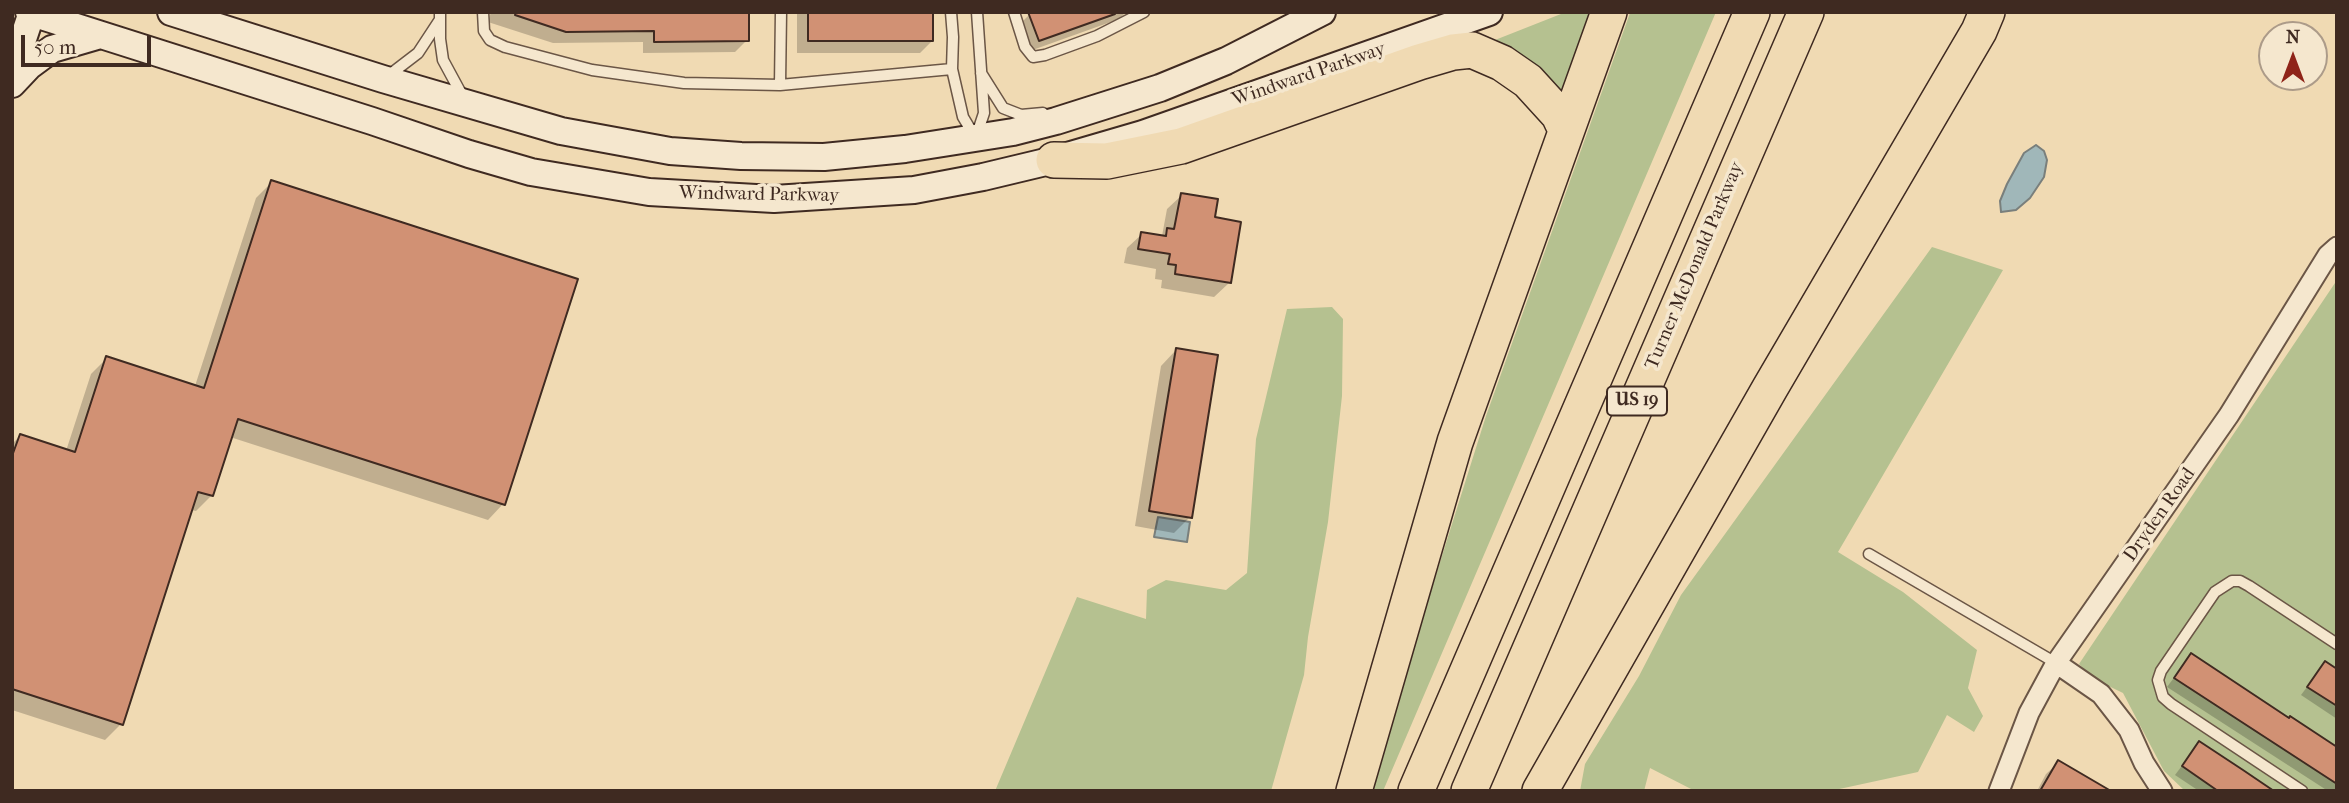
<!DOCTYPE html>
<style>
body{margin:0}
#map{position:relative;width:2349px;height:803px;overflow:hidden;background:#f0dab3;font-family:"IM FELL French Canon",serif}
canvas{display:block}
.frame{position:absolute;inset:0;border:14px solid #3f2a21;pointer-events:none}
.north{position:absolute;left:2258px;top:21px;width:70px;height:70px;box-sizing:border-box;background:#f5e7ce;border:2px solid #ac9b89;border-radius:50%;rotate:0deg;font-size:19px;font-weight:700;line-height:28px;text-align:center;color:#3f2a21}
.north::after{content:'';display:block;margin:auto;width:24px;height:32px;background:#8f2418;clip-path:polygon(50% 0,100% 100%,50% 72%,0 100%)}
.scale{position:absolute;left:21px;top:35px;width:130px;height:32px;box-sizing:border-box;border:4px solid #3f2a21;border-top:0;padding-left:9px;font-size:21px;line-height:24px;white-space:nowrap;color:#3f2a21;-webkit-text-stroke:5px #f5e7ce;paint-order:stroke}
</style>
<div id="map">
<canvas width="2349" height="803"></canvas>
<div class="frame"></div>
<div class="north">N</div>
<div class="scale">50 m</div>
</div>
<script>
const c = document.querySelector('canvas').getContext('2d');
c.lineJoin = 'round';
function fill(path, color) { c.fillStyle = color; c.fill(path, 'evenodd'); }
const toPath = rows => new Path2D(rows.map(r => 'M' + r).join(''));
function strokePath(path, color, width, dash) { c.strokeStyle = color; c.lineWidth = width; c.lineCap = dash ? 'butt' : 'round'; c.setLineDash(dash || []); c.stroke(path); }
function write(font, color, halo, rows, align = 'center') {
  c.font = font + ' "IM FELL French Canon",serif'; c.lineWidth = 7; c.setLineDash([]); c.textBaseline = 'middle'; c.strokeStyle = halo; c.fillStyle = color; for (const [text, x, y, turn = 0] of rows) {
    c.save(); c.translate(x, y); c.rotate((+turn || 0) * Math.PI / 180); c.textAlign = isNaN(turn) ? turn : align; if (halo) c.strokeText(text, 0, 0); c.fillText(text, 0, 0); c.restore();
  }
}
const green = toPath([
 [1566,12,1597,12,1564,101,1491,44,1495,40],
 [1716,12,1383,791,1368,791,1486,416,1630,13],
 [1932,247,2003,270,1838,552,1903,592,1977,650,1968,688,1983,716,1974,732,1947,715,1918,772,1830,791,1695,791,1650,768,1644,791,1580,791,1585,764,1639,676,1681,595],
 [2337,280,2337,791,2185,791,2164,771,2123,693,2092,678,2079,664],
 [1332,307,1343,319,1342,396,1328,522,1308,637,1304,675,1271,791,995,791,1077,597,1146,619,1147,590,1166,580,1226,590,1247,573,1256,439,1287,309]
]);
const water = toPath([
 [2036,145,2044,151,2047,160,2044,177,2030,198,2016,210,2001,212,2000,201,2007,184,2024,153,2036,145],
 [1158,517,1190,522,1187,542,1154,537,1158,517]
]);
const shadow = toPath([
 [491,12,747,12,747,40,735,52,643,53,643,42,553,43,488,22],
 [797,12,932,12,932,41,920,53,797,53],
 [1036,12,1126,12,1119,19,1027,52,1018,26,1030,14],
 [272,182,503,504,488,520,230,437,212,495,196,511,191,510,121,724,105,740,12,710,12,444,20,436,66,451,91,374,107,358,195,386,256,198],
 [1182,195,1213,219,1229,283,1214,297,1161,288,1162,280,1155,279,1156,269,1124,263,1127,248,1142,234,1162,236,1167,209],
 [1176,350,1190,517,1174,533,1135,526,1161,366],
 [2191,655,2337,750,2337,791,2328,791,2167,687],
 [2325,663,2337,671,2337,719,2301,695],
 [2199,743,2270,791,2199,791,2175,775],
 [2058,763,2107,791,2037,791,2046,774]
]);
const building = toPath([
 [516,12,749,12,749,41,654,42,654,31,566,32,515,15,516,12],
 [808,12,933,12,933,41,808,41,808,12],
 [1028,12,1115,12,1115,14,1039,41,1028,12],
 [271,180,578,279,505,505,238,419,213,496,198,492,123,725,12,689,12,456,20,434,75,452,106,356,204,388,271,180],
 [1181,193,1218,199,1215,217,1241,222,1231,283,1175,274,1176,265,1168,264,1170,254,1138,249,1141,232,1166,236,1167,228,1174,229,1181,193],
 [1176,348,1218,355,1192,518,1149,511,1176,348],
 [2191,653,2289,718,2290,716,2337,747,2337,784,2174,678,2191,653],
 [2325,661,2337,669,2337,706,2307,687,2325,661],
 [2199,741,2243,770,2274,791,2218,791,2182,766,2199,741],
 [2058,760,2111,791,2040,791,2058,760]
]);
const service = toPath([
 [440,12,440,39,443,60,463,97],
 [483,12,484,31,490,40,505,47,592,70,684,83,780,85,952,69],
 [951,12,953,37,952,69,963,117,975,137],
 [1014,12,1025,47,1033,57,1045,55,1097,36,1144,12],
 [981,73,1003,108,1021,115,1043,113],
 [388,76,418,53,439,21],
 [780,85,781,12],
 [977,134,984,113,977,12],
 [1869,554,2056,663],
 [2302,791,2171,704,2163,697,2158,680,2161,671,2215,592,2232,581,2240,581,2249,586,2337,644]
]);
const minor = toPath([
 [2056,663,2101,694,2129,730,2144,763,2162,791],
 [1999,791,2029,713,2056,663,2229,415,2328,255,2337,247]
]);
const secondary = toPath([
 [29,12,372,121,469,154,531,172,649,192,774,199,914,190,983,177,1054,160,1143,134,1489,12],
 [171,12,383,79,561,131,670,151,741,156,824,157,905,149,1013,132,1056,121,1160,88,1226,61,1322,12],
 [12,72,32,12],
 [12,84,29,66,52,49,100,35]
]);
const motorway = toPath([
 [1054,160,1107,161,1181,146,1419,62,1453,52,1472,50,1502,63,1528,81,1559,115,1566,130],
 [1354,791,1455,442,1609,12],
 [1416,791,1752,12],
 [1469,791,1806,12],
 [1540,791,1770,388,1979,31,1987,12]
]);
const shields = [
 [1637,401,60]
];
const shieldNames = [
 ["US 19",1637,401]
];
const streetNames = [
 ["Windward Parkway",1309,75,-19],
 ["Windward Parkway",759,195,1],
 ["Turner McDonald Parkway",1695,266,-67],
 ["Dryden Road",2160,515,-55]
];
fill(green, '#b5c190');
fill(water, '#a0b7b9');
strokePath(water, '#797f7c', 2);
fill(shadow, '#0003');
fill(building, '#d19174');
strokePath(building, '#3f2a21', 2);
strokePath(service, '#6b5646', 13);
strokePath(minor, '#6b5646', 23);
strokePath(secondary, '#3f2a21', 30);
strokePath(motorway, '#3f2a21', 38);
strokePath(service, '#f5e7ce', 10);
strokePath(minor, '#f5e7ce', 19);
strokePath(secondary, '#f5e7ce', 26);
strokePath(motorway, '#f0dab3', 35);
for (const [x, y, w] of shields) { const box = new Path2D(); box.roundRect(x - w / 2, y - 14.5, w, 29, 5); c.fillStyle = '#f5e7ce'; c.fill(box); strokePath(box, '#3f2a21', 2); }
write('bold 18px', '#3f2a21', null, shieldNames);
write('19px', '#3f2a21', '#f5e7ce', streetNames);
</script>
